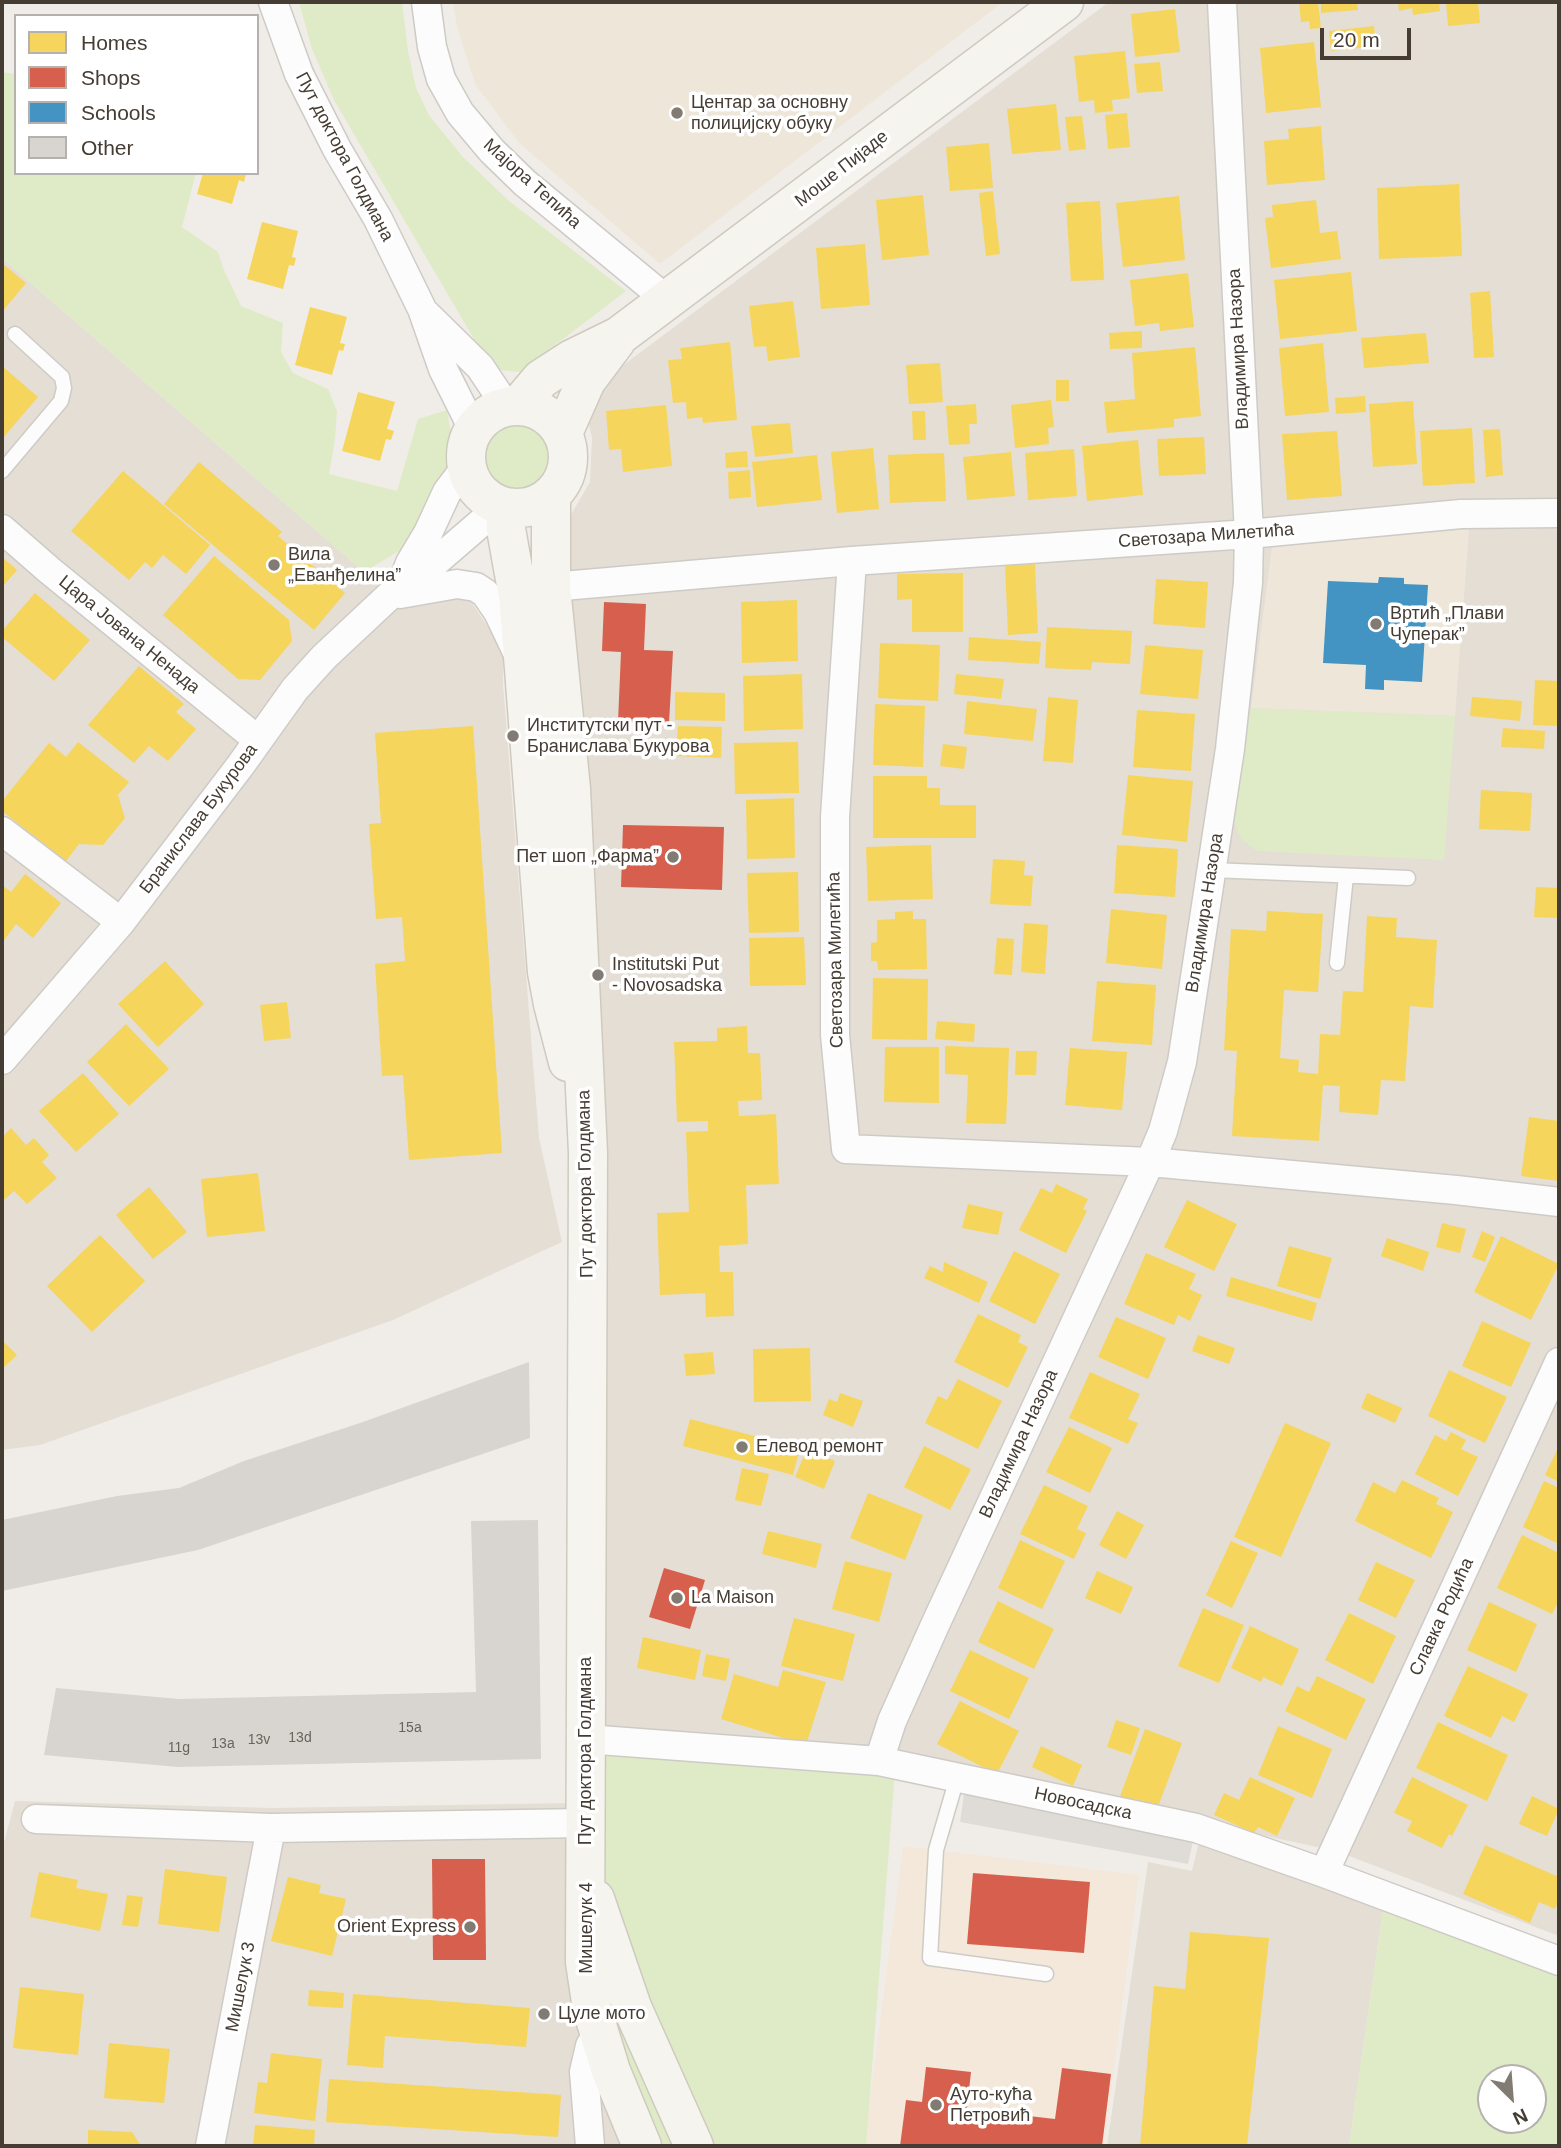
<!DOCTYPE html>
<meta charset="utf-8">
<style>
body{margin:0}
#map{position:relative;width:1561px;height:2148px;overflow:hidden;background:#f0ede8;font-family:Helvetica,sans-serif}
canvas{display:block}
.frame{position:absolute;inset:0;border:4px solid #453d34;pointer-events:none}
.legend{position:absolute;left:14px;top:14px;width:245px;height:161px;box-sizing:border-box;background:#fff;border:2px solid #b5b1ae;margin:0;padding:9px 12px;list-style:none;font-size:21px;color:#453d34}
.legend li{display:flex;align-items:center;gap:14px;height:35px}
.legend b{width:35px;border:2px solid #b5b1ae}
.north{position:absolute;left:1477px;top:2064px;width:70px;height:70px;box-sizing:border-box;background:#fff;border:2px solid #b5b1ae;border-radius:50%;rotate:155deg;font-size:19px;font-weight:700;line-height:28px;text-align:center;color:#453d34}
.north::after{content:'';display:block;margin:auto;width:24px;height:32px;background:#817b73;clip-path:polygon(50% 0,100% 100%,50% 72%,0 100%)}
.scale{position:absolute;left:1320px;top:28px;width:91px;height:32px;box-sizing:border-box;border:4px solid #453d34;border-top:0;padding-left:9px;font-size:21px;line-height:24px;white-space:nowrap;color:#453d34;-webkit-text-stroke:5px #fff;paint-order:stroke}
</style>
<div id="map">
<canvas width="1561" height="2148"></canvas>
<div class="frame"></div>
<ul class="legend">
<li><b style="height:19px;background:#f6d55c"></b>Homes</li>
<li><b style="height:19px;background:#d6604d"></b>Shops</li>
<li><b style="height:19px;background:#4393c3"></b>Schools</li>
<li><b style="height:19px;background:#d8d4cf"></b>Other</li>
</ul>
<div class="north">N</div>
<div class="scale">20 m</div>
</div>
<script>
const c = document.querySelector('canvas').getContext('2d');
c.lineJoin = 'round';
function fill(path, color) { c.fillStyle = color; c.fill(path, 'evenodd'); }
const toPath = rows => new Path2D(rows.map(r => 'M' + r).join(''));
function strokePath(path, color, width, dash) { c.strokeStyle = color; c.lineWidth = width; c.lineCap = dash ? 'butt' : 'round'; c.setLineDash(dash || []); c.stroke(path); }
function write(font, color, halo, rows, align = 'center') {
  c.font = font + ' Helvetica,sans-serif'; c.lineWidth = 7; c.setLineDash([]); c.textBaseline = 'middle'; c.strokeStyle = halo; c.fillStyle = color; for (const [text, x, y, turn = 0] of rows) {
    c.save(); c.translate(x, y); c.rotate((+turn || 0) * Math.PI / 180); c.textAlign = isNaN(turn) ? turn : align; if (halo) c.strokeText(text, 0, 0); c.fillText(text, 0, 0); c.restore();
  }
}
const residential = toPath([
 [1109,2,1559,2,1559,1936,1336,1851,880,1754,599,1726,566,523,590,482,592,438,582,396],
 [2,258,364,572,439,576,472,603,503,650,503,684,539,1138,562,1242,393,1320,40,1445,2,1450],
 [15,1801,272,1808,572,1803,628,2146,2,2146,2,1850],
 [1200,1837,1386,1889,1349,2146,1107,2146,1148,1862,1192,1871]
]);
const commercial = toPath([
 [903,1846,1139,1875,1104,2146,864,2146]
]);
const education = toPath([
 [453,2,1003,2,660,264,519,143,475,84,457,27],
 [1469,529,1455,716,1251,708,1272,547]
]);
const green = toPath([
 [299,2,402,2,408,51,416,88,429,115,462,156,509,201,626,291,520,372,500,370,485,358,334,100,312,49],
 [2,72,16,74,16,173,196,173,182,227,218,252,224,270,241,306,283,323,281,352,293,373,328,389,337,411,335,440,329,474,397,491,418,419,447,410,452,440,446,470,404,548,364,572,2,258],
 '485 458a35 35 0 1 1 70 0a35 35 0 1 1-70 0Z',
 [1251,708,1455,716,1444,860,1257,851,1241,839,1234,822],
 [599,1748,895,1772,866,2146,699,2146,598,1870],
 [1386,1889,1559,1954,1559,2146,1349,2146],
 [1491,2078,1533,2078,1533,2120,1491,2120],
 [620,2019,675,2146,661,2146,630,2074,611,2025]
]);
const parking = toPath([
 [966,1780,1196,1828,1188,1864,960,1822]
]);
const homes = toPath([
 [1299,2,1318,2,1321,28,1310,29,1309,21,1301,22],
 [1321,2,1357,2,1358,10,1321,13],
 [1398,2,1439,2,1440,11,1413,15,1412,8,1399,11],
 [1446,2,1478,2,1480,23,1448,26],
 [1175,9,1180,52,1135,57,1131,14],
 [1374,26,1376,46,1331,51,1329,31],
 [1314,42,1321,107,1266,113,1260,48],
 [1125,51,1130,98,1112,100,1113,111,1095,113,1094,100,1079,102,1074,56],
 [1160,62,1163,91,1137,93,1134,64],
 [1056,104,1061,150,1012,154,1007,109],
 [1127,113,1130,147,1108,149,1105,115],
 [1082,116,1086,149,1069,151,1065,117],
 [1321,126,1325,180,1267,185,1264,141,1289,139,1288,129],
 [989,143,993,188,950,191,946,147],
 [203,173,244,173,246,174,244,182,239,180,232,204,197,194],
 [1459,184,1462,256,1379,259,1377,188],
 [993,191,1000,254,986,256,979,193],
 [923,195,929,255,882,260,876,200],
 [1179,196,1185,260,1123,267,1116,203],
 [1316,200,1320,233,1337,231,1341,259,1271,268,1265,218,1273,217,1272,205],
 [1100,201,1104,280,1071,281,1066,203],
 [262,222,298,231,292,257,296,258,294,266,289,265,283,289,247,279],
 [865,244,870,305,821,309,816,248],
 [2,263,26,283,2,312],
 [1351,272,1357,331,1280,339,1274,280],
 [1188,273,1194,327,1160,331,1159,323,1135,326,1130,280],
 [1490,291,1494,357,1474,358,1470,293],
 [793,301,800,357,768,361,766,346,754,347,749,306],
 [310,307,347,317,340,343,345,344,343,351,339,350,332,375,295,365],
 [1142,331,1142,348,1110,349,1109,333],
 [1426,333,1429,363,1364,368,1361,338],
 [730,342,737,420,703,423,702,417,687,419,686,402,673,403,668,360,682,359,680,348],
 [1323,343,1329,412,1285,416,1279,348],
 [1195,347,1201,416,1174,419,1174,427,1107,433,1104,402,1135,399,1132,353],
 [940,363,943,402,909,404,906,365],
 [2,366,38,397,2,439],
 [1056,380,1069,380,1069,401,1056,401],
 [358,392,395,402,387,429,394,431,391,440,386,439,380,461,342,451],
 [1365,396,1366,412,1336,414,1335,398],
 [1051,400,1054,427,1048,428,1049,444,1015,448,1011,405],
 [1413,401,1417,464,1373,467,1369,404],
 [976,404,977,424,969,424,970,444,949,445,946,406],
 [666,405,672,466,623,472,621,449,609,450,606,411],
 [912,411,925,411,926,440,913,440],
 [790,423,793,453,755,457,751,426],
 [1472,428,1475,483,1423,486,1420,431],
 [1500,429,1503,475,1486,477,1483,430],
 [1337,431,1342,496,1287,500,1282,434],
 [1204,437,1206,474,1159,476,1157,439],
 [1138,440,1143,495,1087,501,1082,446],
 [873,448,879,509,837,513,831,452],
 [1074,449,1077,496,1028,500,1025,453],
 [747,451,748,467,726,468,725,453],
 [1011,452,1015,496,967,500,963,457],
 [944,453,946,501,890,503,888,455],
 [817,455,822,500,757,507,752,462],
 [199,462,282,532,278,536,345,593,314,630,164,504],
 [750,470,751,497,729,499,728,472],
 [123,471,210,545,186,574,163,555,152,568,145,562,129,580,71,531],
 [214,556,289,620,292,641,260,680,238,679,163,615],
 [2,557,17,570,2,587],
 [1035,564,1038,633,1008,635,1005,565],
 [963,573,963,632,912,632,912,599,897,600,897,574],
 [1156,579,1208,582,1205,628,1153,624],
 [35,593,90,640,54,681,2,637,2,631],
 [797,600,798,661,742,663,741,602],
 [1047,627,1132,631,1130,664,1092,662,1091,670,1045,668],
 [969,637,1041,642,1039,664,968,660],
 [880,643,940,645,938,701,878,698],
 [1145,645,1203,650,1198,699,1140,694],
 [139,666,184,704,176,712,196,729,168,761,149,746,134,763,88,725],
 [802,674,803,729,744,731,743,676],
 [956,674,1004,679,1001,699,954,694],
 [1535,680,1559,681,1559,726,1533,725],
 [675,692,725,693,725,721,675,720],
 [1048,697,1078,700,1073,763,1043,761],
 [1472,697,1522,701,1520,721,1470,716],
 [967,701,1037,709,1033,741,964,734],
 [875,704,925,706,923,767,873,765],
 [1137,710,1195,714,1191,771,1133,767],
 [473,726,502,1153,409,1160,403,1075,382,1076,375,964,405,961,402,917,376,919,369,824,381,823,375,733],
 [678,726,722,727,721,758,676,756],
 [1503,728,1545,731,1544,749,1501,747],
 [78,742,129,782,118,795,125,818,103,845,79,844,66,861,2,811,2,801,49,743,66,757],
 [798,742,799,793,735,794,734,743],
 [943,744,967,747,964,769,940,766],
 [1128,775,1193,781,1187,842,1122,835],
 [873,776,927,776,927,788,940,788,940,805,976,805,976,838,873,838],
 [1481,790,1532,793,1530,831,1479,829],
 [794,798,795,858,747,859,746,800],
 [931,845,933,899,868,901,866,847],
 [1117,845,1178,849,1175,897,1114,893],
 [993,859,1025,861,1024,875,1033,876,1031,906,990,904],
 [798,872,799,932,749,933,747,873],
 [25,874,61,903,33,938,16,924,2,943,2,885,11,892],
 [1536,887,1559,888,1559,918,1534,917],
 [1111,909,1167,915,1162,969,1106,963],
 [913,911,913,919,926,919,927,969,878,970,877,961,871,961,871,943,877,942,877,920,895,919,895,912],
 [1267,911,1323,914,1318,992,1284,990,1280,1058,1299,1060,1298,1072,1318,1074,1320,1034,1340,1035,1343,991,1363,992,1367,916,1397,918,1396,937,1437,940,1433,1008,1410,1006,1405,1081,1381,1080,1378,1115,1339,1112,1340,1086,1323,1085,1319,1141,1232,1136,1237,1051,1224,1050,1231,929,1266,931],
 [1024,923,1048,925,1045,974,1021,972],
 [804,937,806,985,750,986,749,938],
 [997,938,1014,939,1012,975,994,974],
 [165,961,204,1004,158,1047,118,1004],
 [873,978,928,979,927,1040,872,1039],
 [1097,981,1156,985,1152,1045,1092,1041],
 [287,1002,291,1038,264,1041,260,1005],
 [937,1021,975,1024,974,1042,935,1039],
 [126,1024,169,1069,129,1106,87,1062],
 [747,1026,748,1053,760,1053,762,1100,738,1101,739,1116,776,1114,779,1184,746,1185,748,1244,719,1246,720,1272,733,1272,734,1316,706,1317,705,1293,660,1295,657,1213,689,1212,686,1132,708,1131,708,1121,677,1122,674,1042,717,1041,717,1028],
 [945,1046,1009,1048,1006,1124,966,1123,968,1075,945,1074],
 [885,1047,939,1047,939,1103,884,1102],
 [1070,1048,1127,1052,1122,1110,1065,1105],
 [1016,1051,1037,1051,1036,1075,1015,1075],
 [83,1073,119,1114,76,1152,39,1111],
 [1529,1117,1559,1121,1559,1181,1521,1176],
 [11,1128,26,1145,34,1138,49,1155,42,1162,57,1178,27,1204,14,1191,4,1200,2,1197,2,1137],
 [258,1173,265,1231,207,1237,201,1179],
 [1056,1184,1088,1199,1083,1209,1087,1211,1066,1253,1019,1230,1041,1188,1052,1193],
 [149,1187,187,1232,153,1259,116,1215],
 [1187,1200,1237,1224,1214,1271,1164,1247],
 [968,1204,1003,1212,998,1235,962,1228],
 [1442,1223,1466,1229,1460,1253,1436,1247],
 [1482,1231,1495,1237,1485,1262,1472,1257],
 [100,1235,145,1281,92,1332,47,1286],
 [1501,1236,1559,1264,1531,1320,1474,1292],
 [1387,1238,1429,1252,1423,1271,1381,1256],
 [1289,1246,1332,1258,1320,1299,1277,1286],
 [1014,1251,1060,1274,1035,1324,989,1301],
 [1146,1253,1196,1274,1189,1289,1202,1295,1190,1321,1178,1315,1174,1325,1124,1304],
 [944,1262,988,1282,979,1303,924,1278,930,1266,943,1272],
 [1231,1277,1317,1303,1312,1321,1226,1296],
 [978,1314,1021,1335,1018,1342,1028,1347,1008,1388,954,1362],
 [1116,1317,1166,1338,1148,1379,1098,1357],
 [1482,1321,1531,1343,1511,1387,1462,1366],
 [1198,1335,1235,1348,1229,1364,1192,1351],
 [2,1340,17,1355,2,1369],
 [810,1348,811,1401,754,1402,753,1349],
 [713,1352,715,1374,686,1376,684,1354],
 [1449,1370,1507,1397,1485,1443,1428,1416],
 [1090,1372,1140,1394,1128,1419,1138,1423,1128,1444,1069,1418],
 [958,1379,1002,1401,978,1449,925,1423,938,1396,947,1400],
 [840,1393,863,1401,853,1427,823,1415,829,1399,837,1402],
 [1367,1393,1402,1408,1395,1423,1361,1408],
 [690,1419,800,1448,793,1475,683,1446],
 [1285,1423,1331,1443,1281,1557,1234,1537],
 [1069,1427,1112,1448,1090,1493,1046,1472],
 [1451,1432,1466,1440,1461,1449,1478,1457,1458,1496,1415,1474,1435,1435,1446,1441],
 [924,1446,971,1469,950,1510,904,1487],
 [1559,1446,1559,1482,1545,1475],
 [807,1449,835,1461,824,1489,795,1477],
 [742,1468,769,1474,761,1506,735,1500],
 [1402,1480,1439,1498,1436,1504,1453,1512,1431,1558,1355,1521,1373,1482,1395,1493],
 [1544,1481,1559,1488,1559,1544,1523,1527],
 [1044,1485,1088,1506,1077,1529,1086,1533,1074,1559,1020,1534],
 [868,1493,923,1515,905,1560,850,1538],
 [1117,1511,1144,1525,1126,1559,1099,1545],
 [768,1531,822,1544,816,1568,762,1554],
 [1522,1535,1559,1553,1559,1601,1552,1614,1497,1588],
 [1020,1540,1065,1561,1042,1609,998,1588],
 [1231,1541,1258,1553,1232,1608,1206,1595],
 [845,1561,892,1573,879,1622,832,1609],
 [1376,1562,1415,1580,1396,1618,1358,1600],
 [1097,1571,1133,1587,1121,1614,1085,1598],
 [998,1601,1054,1629,1034,1669,978,1642],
 [1489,1602,1537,1624,1516,1672,1467,1650],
 [1203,1608,1244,1625,1219,1683,1178,1666],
 [1349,1613,1396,1636,1373,1684,1325,1660],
 [794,1618,855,1634,843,1681,781,1666],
 [1250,1626,1299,1649,1282,1686,1263,1677,1261,1682,1231,1668],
 [643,1637,701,1650,695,1680,637,1668],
 [970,1650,1029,1678,1009,1719,950,1691],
 [706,1654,730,1659,726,1681,702,1676],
 [1468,1666,1528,1694,1514,1722,1502,1716,1491,1738,1444,1716],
 [783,1670,826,1682,806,1745,721,1719,734,1674,778,1687],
 [1317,1676,1366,1699,1346,1740,1285,1711,1297,1686,1309,1692],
 [960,1701,1019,1731,997,1774,937,1744],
 [1116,1720,1140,1728,1131,1755,1107,1747],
 [1438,1722,1508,1755,1487,1801,1416,1768],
 [1278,1726,1332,1749,1312,1798,1258,1775],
 [1145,1729,1182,1743,1156,1812,1119,1799],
 [1041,1746,1082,1765,1073,1786,1032,1767],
 [1250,1777,1295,1798,1277,1836,1258,1827,1254,1833,1214,1815,1224,1793,1239,1800],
 [1412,1777,1468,1805,1452,1836,1449,1834,1442,1848,1407,1831,1412,1821,1394,1813],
 [1532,1796,1559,1809,1547,1836,1519,1824],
 [1485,1845,1559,1877,1559,1900,1555,1909,1539,1902,1530,1923,1463,1894],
 [165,1869,227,1877,219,1932,158,1924],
 [39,1872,78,1880,76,1888,108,1894,100,1931,30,1917],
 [288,1877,321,1885,319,1893,346,1899,332,1956,271,1941],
 [127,1895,143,1897,138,1927,122,1925],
 [1190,1932,1269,1938,1247,2146,1140,2146,1154,1986,1185,1989],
 [20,1987,84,1994,78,2055,13,2048],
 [309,1990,344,1993,343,2008,308,2006],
 [353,1994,530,2008,526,2047,385,2036,383,2068,347,2065],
 [109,2043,170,2049,164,2103,104,2098],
 [271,2053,322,2059,315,2121,254,2113,258,2082,267,2083],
 [329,2079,561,2095,558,2137,326,2122],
 [255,2125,315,2130,314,2146,253,2146],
 [88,2130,132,2132,141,2146,88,2146]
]);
const shops = toPath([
 [604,602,646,604,644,650,673,651,669,723,618,722,621,652,602,651],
 [623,825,724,827,722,890,621,887],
 [664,1568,705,1580,690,1629,649,1617],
 [432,1859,485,1859,486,1960,433,1960],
 [973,1873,1090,1882,1084,1953,967,1944],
 [926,2067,971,2072,967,2109,1055,2119,1062,2068,1111,2074,1102,2146,900,2146,906,2100,922,2102]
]);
const schools = toPath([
 [1379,577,1404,578,1404,584,1428,585,1422,682,1384,680,1384,690,1365,689,1366,665,1323,663,1328,581,1378,583]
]);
const building = toPath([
 [529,1362,530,1438,198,1550,2,1591,2,1520,117,1496,179,1488,244,1461,363,1422],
 [538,1520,541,1759,178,1767,44,1755,56,1688,179,1699,476,1692,471,1521]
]);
const lane = toPath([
 [2,471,61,401,64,388,62,377,15,334],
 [1211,870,1408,878],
 [1337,963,1346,876],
 [957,1778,936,1850,930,1958,1046,1974]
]);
const street = toPath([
 [273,2,299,74,337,149,378,219,422,309,443,369,473,429],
 [426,2,432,47,441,79,460,113,492,151,525,183,667,300],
 [426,314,480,367,506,406],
 [2,529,49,570,258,740],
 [852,561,835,817,835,1035,846,1149,1150,1162,1456,1190,1559,1202],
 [402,584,410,563,428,533,447,492,466,467],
 [551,587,852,561,1249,534,1461,514,1559,513],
 [400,594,457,584,476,587,485,593,498,612,517,652],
 [2,831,121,922],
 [2,1060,121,922,240,766,295,689,324,657,402,584,425,571,483,521,496,504],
 [586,1739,879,1761,1196,1828,1324,1873,1559,1961],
 [879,1761,892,1721,935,1625,1150,1162,1163,1131,1182,1062,1230,749,1248,583,1249,534,1222,2],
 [36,1819,271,1828,585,1823],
 [1324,1873,1559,1362],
 [210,2146,271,1828],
 [590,2146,584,2072,590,2046,599,2031]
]);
const secondary = toPath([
 [519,405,541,379,572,359,619,336,1064,2],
 '466 457a51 51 0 1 1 102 0a51 51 0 1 1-102 0Z',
 [563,433,586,381,616,341],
 [551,496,551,587,571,789,588,1153,585,1962,592,2009,611,2071,642,2146],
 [505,507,506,529,518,596,524,669,547,972,553,1004,568,1062],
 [595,1899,632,2007,694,2146]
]);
const markers = [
 [677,113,7,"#817b73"],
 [274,565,7,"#817b73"],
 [1376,624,7,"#817b73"],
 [513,736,7,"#817b73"],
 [673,857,7,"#817b73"],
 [598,975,7,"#817b73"],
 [742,1447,7,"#817b73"],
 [677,1598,7,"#817b73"],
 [470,1927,7,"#817b73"],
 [544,2014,7,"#817b73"],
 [936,2105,7,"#817b73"]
];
const numberNames = [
 ["15a",410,1728],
 ["13d",300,1738],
 ["13v",259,1740],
 ["13a",223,1744],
 ["11g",179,1748]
];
const poiNames = [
 ["Центар за основну",691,103],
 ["полицијску обуку",691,124],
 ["Вила",288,555],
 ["„Еванђелина”",288,576],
 ["Вртић „Плави",1390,614],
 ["Чуперак”",1390,635],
 ["Институтски пут -",527,726],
 ["Бранислава Букурова",527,747],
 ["Пет шоп „Фарма”",659,857,"right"],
 ["Institutski Put",612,965],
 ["- Novosadska",612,986],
 ["Елевод ремонт",756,1447],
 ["La Maison",691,1598],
 ["Orient Express",456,1927,"right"],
 ["Цуле мото",558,2014],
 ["Ауто-кућа",950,2095],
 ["Петровић",950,2116]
];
const streetNames = [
 ["Пут доктора Голдмана",344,157,62],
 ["Моше Пијаде",842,169,-38],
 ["Мајора Тепића",532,184,42],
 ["Владимира Назора",1239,349,-93],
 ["Светозара Милетића",1206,536,-4],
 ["Цара Јована Ненада",129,635,39],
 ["Бранислава Букурова",199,819,-53],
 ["Владимира Назора",1205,913,-81],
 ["Светозара Милетића",836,960,-91],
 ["Пут доктора Голдмана",586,1184,-91],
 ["Владимира Назора",1019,1444,-65],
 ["Славка Родића",1442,1617,-65],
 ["Пут доктора Голдмана",586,1751,-90],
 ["Новосадска",1083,1804,12],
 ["Мишелук 4",587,1928,-90],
 ["Мишелук 3",241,1987,-79]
];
fill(residential, '#e4ded5');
fill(commercial, '#f3e8da');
fill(education, '#eee7d9');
fill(green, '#dfebc6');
fill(parking, '#dfdcd8');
fill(homes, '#f6d55c');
fill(shops, '#d6604d');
fill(schools, '#4393c3');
fill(building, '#d8d4cf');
strokePath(lane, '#cecbc6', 17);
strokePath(street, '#cecbc6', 31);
strokePath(secondary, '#cfcabf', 41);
strokePath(lane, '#fdfcfc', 14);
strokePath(street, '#fdfcfc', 28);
strokePath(secondary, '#f6f4ee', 38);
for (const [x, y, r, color] of markers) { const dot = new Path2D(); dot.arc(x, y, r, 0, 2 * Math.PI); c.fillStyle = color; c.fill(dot); strokePath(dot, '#fff', 2.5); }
write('14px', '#6b645c', null, numberNames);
write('18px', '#453d34', '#fff', poiNames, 'left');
write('18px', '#453d34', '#fff', streetNames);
</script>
